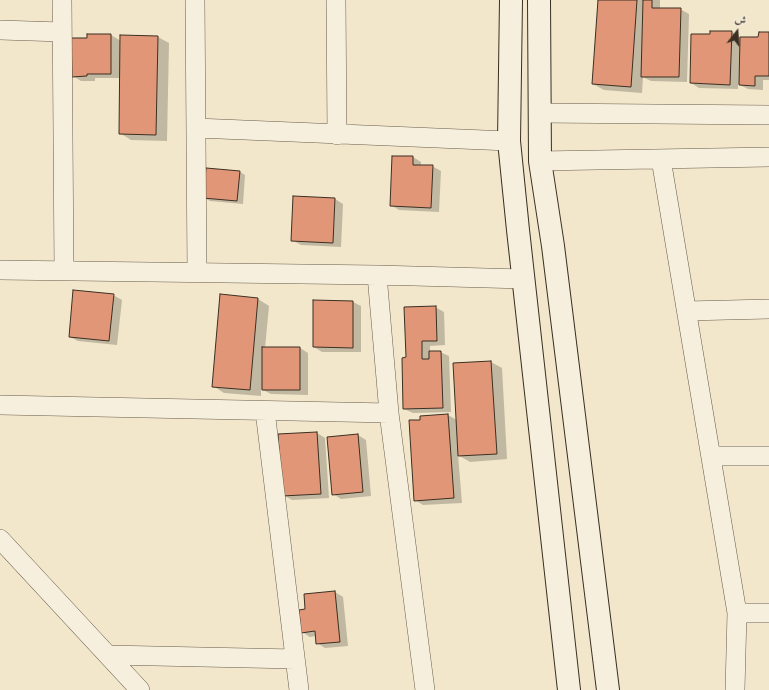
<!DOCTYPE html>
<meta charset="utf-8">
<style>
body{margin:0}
#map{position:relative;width:769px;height:690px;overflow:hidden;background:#f2e6cb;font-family:"Sorts Mill Goudy",Amiri,serif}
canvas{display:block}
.north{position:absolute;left:717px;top:12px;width:40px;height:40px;-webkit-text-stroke:3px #f7efdd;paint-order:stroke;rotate:17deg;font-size:11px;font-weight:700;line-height:16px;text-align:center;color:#3b2f22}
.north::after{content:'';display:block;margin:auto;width:14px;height:18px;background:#3b2f22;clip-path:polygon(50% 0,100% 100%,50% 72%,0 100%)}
</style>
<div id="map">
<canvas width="769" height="690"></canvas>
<div class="north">ش</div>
</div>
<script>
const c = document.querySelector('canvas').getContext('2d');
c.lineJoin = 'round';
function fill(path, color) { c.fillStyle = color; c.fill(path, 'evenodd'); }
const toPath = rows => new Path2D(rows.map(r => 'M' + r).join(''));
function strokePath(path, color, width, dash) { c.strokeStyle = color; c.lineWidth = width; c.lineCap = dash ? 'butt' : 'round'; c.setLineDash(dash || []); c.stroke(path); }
const shadow = toPath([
 [599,0,660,0,660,9,680,9,689,14,687,82,651,81,643,77,642,93,604,90,593,84],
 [732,32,740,37,759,38,769,33,769,80,763,80,763,90,748,89,738,84,738,89,699,88,691,83,711,35],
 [111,35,121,41,121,36,158,37,169,43,167,141,131,140,120,133,121,78,95,78,95,81,81,81,73,76,88,39],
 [393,157,413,157,421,162,421,166,432,166,441,171,439,212,399,210,391,205],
 [240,172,245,175,243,204,210,201,204,198],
 [335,199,343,204,341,247,301,245,292,240],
 [113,295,122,300,117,345,78,341,70,337],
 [221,296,258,299,269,306,265,348,300,348,308,353,308,395,271,394,261,389,261,396,224,393,213,386],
 [353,302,361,306,361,352,322,352,314,347],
 [435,307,444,312,445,345,430,346,430,352,440,352,449,356,451,412,413,413,404,409,407,358],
 [491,362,502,368,507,459,470,462,458,455,462,503,423,505,415,500,421,421,448,415,457,420,454,364],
 [317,433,325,438,329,498,292,500,283,495],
 [358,435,366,440,371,496,341,499,333,494],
 [335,592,343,597,348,646,325,648,317,643,316,636,310,637,302,632,306,610]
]);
const building = toPath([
 [598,0,637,0,631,87,592,84,598,0],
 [643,0,652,0,652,8,681,8,679,77,641,77,643,0],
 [710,31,732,31,730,85,690,83,691,34,710,34,710,31],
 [759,32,769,32,769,76,755,76,755,86,739,85,740,37,758,37,759,32],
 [87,34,111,34,111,74,87,74,87,76,72,77,71,38,87,38,87,34],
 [120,35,158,36,156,135,119,134,120,35],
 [392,156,413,156,413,165,433,165,431,208,390,206,392,156],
 [206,168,240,171,237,201,203,198,206,168],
 [293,196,335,198,333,243,291,241,293,196],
 [73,290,114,294,109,341,69,337,73,290],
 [220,294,258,298,250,390,212,387,220,294],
 [313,300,353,301,353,348,313,347,313,300],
 [436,306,437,341,422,341,422,359,429,359,429,351,441,351,443,408,403,409,402,358,406,357,404,307,436,306],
 [262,347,300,347,300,390,262,390,262,347],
 [491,361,497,454,458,456,453,363,491,361],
 [448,414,454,498,414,501,409,420,420,420,420,416,448,414],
 [317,432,321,494,282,496,278,434,317,432],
 [358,434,363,492,332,495,327,437,358,434],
 [335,591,340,642,316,644,315,631,301,633,299,610,305,609,304,594,335,591]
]);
const street = toPath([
 [62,0,64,271],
 [195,0,197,273],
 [336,0,337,135],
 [0,30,62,32],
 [540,113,769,115],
 [196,128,509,141],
 [661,159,737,613,735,690],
 [540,161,769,157],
 [0,270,377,275,524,279],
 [377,275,389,413,425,690],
 [687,311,769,309],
 [0,405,389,413],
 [265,411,299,690],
 [711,456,769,456],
 [0,539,140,690],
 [737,613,769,613],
 [108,655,295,659]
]);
const secondary = toPath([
 [511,0,509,141,518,230,569,690],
 [539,0,540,161,553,246,608,690]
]);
fill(shadow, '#0003');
fill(building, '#e19777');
strokePath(building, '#3b2f22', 1);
strokePath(street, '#695d4c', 20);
strokePath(secondary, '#3b2f22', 24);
strokePath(street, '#f7efdd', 19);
strokePath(secondary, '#f7efdd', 22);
</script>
